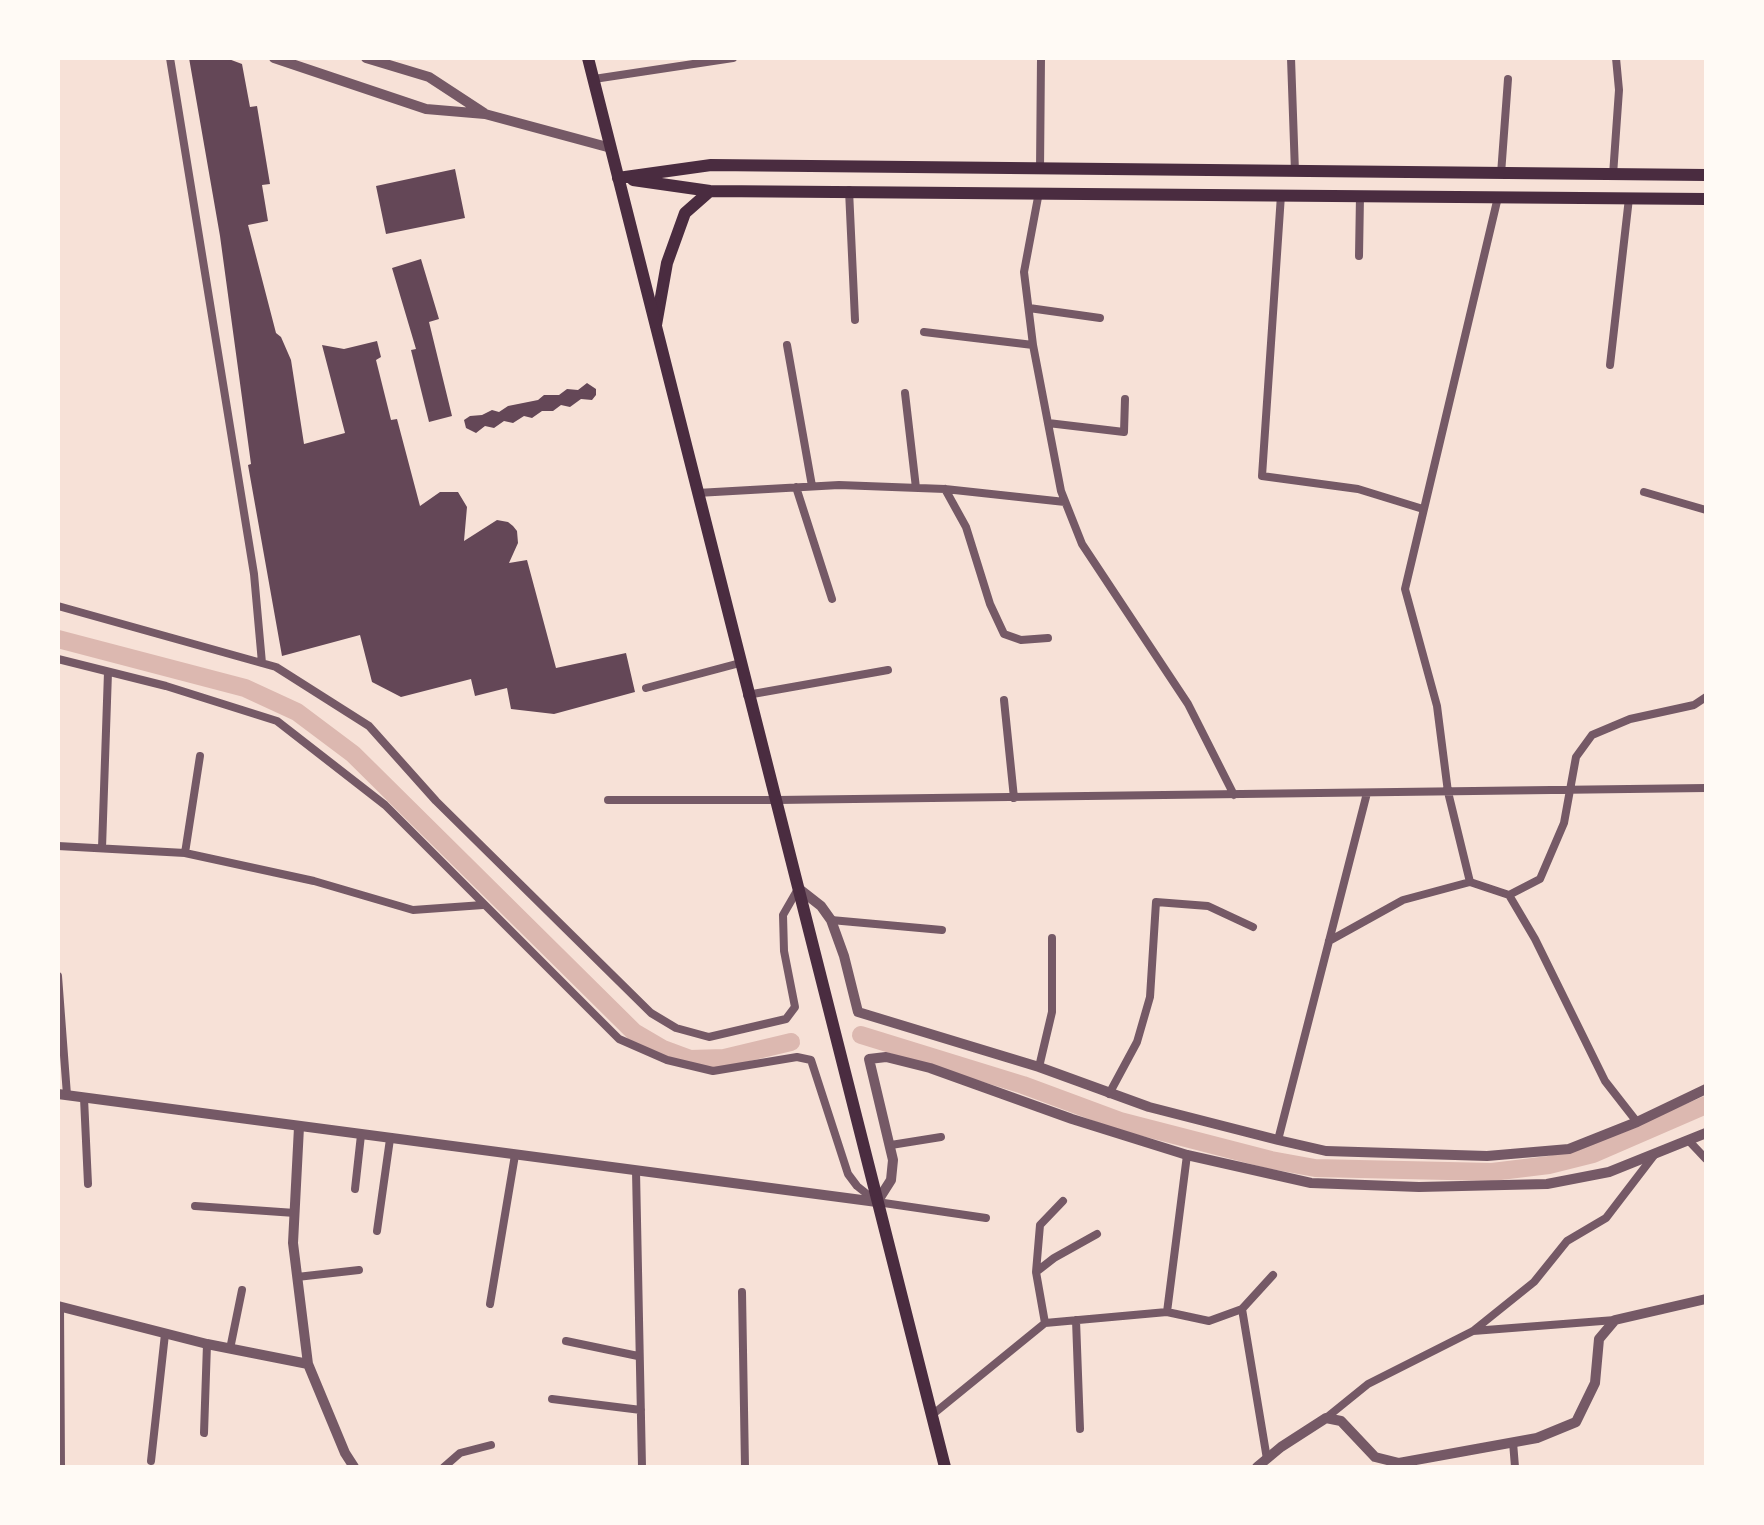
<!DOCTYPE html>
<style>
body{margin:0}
#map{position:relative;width:1764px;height:1525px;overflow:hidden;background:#f7e1d7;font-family:Quicksand,sans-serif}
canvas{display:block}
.frame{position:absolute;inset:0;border:60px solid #fffaf5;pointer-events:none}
</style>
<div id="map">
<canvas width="1764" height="1525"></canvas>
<div class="frame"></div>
</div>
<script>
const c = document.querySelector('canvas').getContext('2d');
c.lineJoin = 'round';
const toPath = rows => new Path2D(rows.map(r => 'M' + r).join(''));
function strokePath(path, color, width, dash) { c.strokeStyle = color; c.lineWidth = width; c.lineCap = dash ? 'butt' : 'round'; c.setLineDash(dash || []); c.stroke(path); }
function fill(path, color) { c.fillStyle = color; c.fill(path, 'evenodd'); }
const canal = toPath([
 [58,639,245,688,297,712,353,754,634,1032,663,1049,690,1059,724,1058,791,1042],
 [861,1035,1023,1085,1120,1121,1271,1160,1315,1168,1492,1172,1549,1165,1593,1154,1706,1105]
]);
const building = toPath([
 [189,58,226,58,242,64,250,107,257,106,270,184,262,185,268,221,248,225,276,333,281,337,291,360,304,444,345,433,322,345,344,349,377,341,381,357,376,360,391,420,397,419,420,506,440,492,458,492,467,507,464,541,497,520,508,522,513,526,517,531,518,543,509,563,527,560,556,668,626,653,635,692,554,714,511,709,507,688,475,696,471,679,401,697,372,682,360,635,282,656,248,465,251,464,220,236],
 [455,169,465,218,386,234,376,186],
 [421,259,439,319,429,322,452,416,429,422,411,350,416,349,392,268],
 [587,383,596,389,596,395,592,400,581,399,570,407,561,405,553,411,542,411,532,418,524,416,513,423,504,421,494,428,485,426,476,433,466,428,464,420,470,416,482,415,492,410,499,412,508,406,538,400,544,395,559,395,567,389,578,390]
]);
const minor = toPath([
 [170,58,254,574,262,663],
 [1291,58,1295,172],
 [594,79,733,58],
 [1040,170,1041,58],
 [1501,174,1508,79],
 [1613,175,1619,90,1616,58],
 [849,190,855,320],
 [1039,192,1024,272,1033,345,1061,491,1082,544,1188,704,1234,795],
 [1281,195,1262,476,1358,489,1423,509],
 [1359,256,1360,196],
 [1029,308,1100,318],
 [924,332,1033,345],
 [787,345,812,486],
 [1610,365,1629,198],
 [905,393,916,488],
 [1048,423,1124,432,1125,399],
 [796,487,832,599],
 [945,489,966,527,990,604,1004,634,1021,640,1048,638],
 [1644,492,1706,510],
 [697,493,839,485,945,489,1065,502],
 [58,606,276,667,369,726,436,801,651,1013,676,1028,709,1037,786,1019,795,1007,784,951,783,915,798,889],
 [58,659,166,686,277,721,385,805,619,1039,667,1060,713,1071,797,1057,811,1060,848,1174,857,1186,877,1202,986,1218],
 [646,688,740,663],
 [747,695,888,670],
 [1004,700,1014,798],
 [608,800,777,800,1706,788],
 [58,846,185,853,314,881,413,910,483,905],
 [102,848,108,672],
 [185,853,200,756],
 [1470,882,1448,792,1437,706,1405,589,1498,197],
 [1509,895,1540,879,1564,823,1576,757,1592,735,1630,719,1694,705,1706,697],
 [831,920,942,930],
 [1329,941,1403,900,1470,882,1509,895,1535,939,1605,1081,1637,1122],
 [58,976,67,1095],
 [1039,1067,1052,1012,1052,938],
 [1109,1094,1137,1042,1150,997,1156,902,1208,906,1253,927],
 [84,1098,88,1184],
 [1278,1140,1367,793],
 [1689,1141,1706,1159],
 [891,1145,941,1137],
 [636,1171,642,1467],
 [355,1189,361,1135],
 [195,1206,295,1213],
 [377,1231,390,1139],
 [1036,1272,1040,1225,1063,1201],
 [297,1277,359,1270],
 [742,1292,745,1467],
 [490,1304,515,1155],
 [60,1307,61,1467],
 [1242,1309,1267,1459],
 [1167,1312,1209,1321,1242,1309,1273,1275],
 [1076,1320,1080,1429],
 [1045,1323,1036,1272,1054,1258,1097,1234],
 [1473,1331,1615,1320],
 [566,1341,638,1356],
 [230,1349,242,1290],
 [552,1399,641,1410],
 [932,1415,1045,1323,1167,1312,1187,1155],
 [1326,1418,1368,1384,1473,1331,1534,1282,1567,1241,1606,1218,1655,1154],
 [204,1433,207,1344],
 [1513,1442,1515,1467],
 [151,1461,165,1334],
 [444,1467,460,1453,491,1445]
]);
const tertiary = toPath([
 [274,58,426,109,485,114,611,148],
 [366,58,429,77,484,113],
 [798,888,821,906,831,920,844,956,858,1012,1039,1067,1149,1107,1278,1140,1326,1151,1487,1156,1569,1149,1637,1122,1706,1089],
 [58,1094,877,1202,891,1180,893,1160,869,1059,886,1057,930,1068,1072,1119,1187,1155,1311,1183,1419,1187,1547,1184,1609,1172,1706,1133],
 [299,1127,293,1243,308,1364,345,1453,354,1467],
 [58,1306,207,1344,308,1364],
 [1257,1467,1281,1447,1326,1418,1341,1421,1375,1457,1399,1463,1537,1438,1576,1422,1595,1383,1599,1339,1615,1320,1706,1299]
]);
const secondary = toPath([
 [618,178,711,165,1706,175],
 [633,180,710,191,1706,199],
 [656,325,667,263,685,213,710,191]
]);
const primary = toPath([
 [588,58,945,1467]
]);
strokePath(canal, '#dcb8b0', 18);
fill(building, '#644757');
strokePath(minor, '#755966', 8);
strokePath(tertiary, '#755966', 10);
strokePath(secondary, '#4a2c40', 12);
strokePath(primary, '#4a2c40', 12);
</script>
